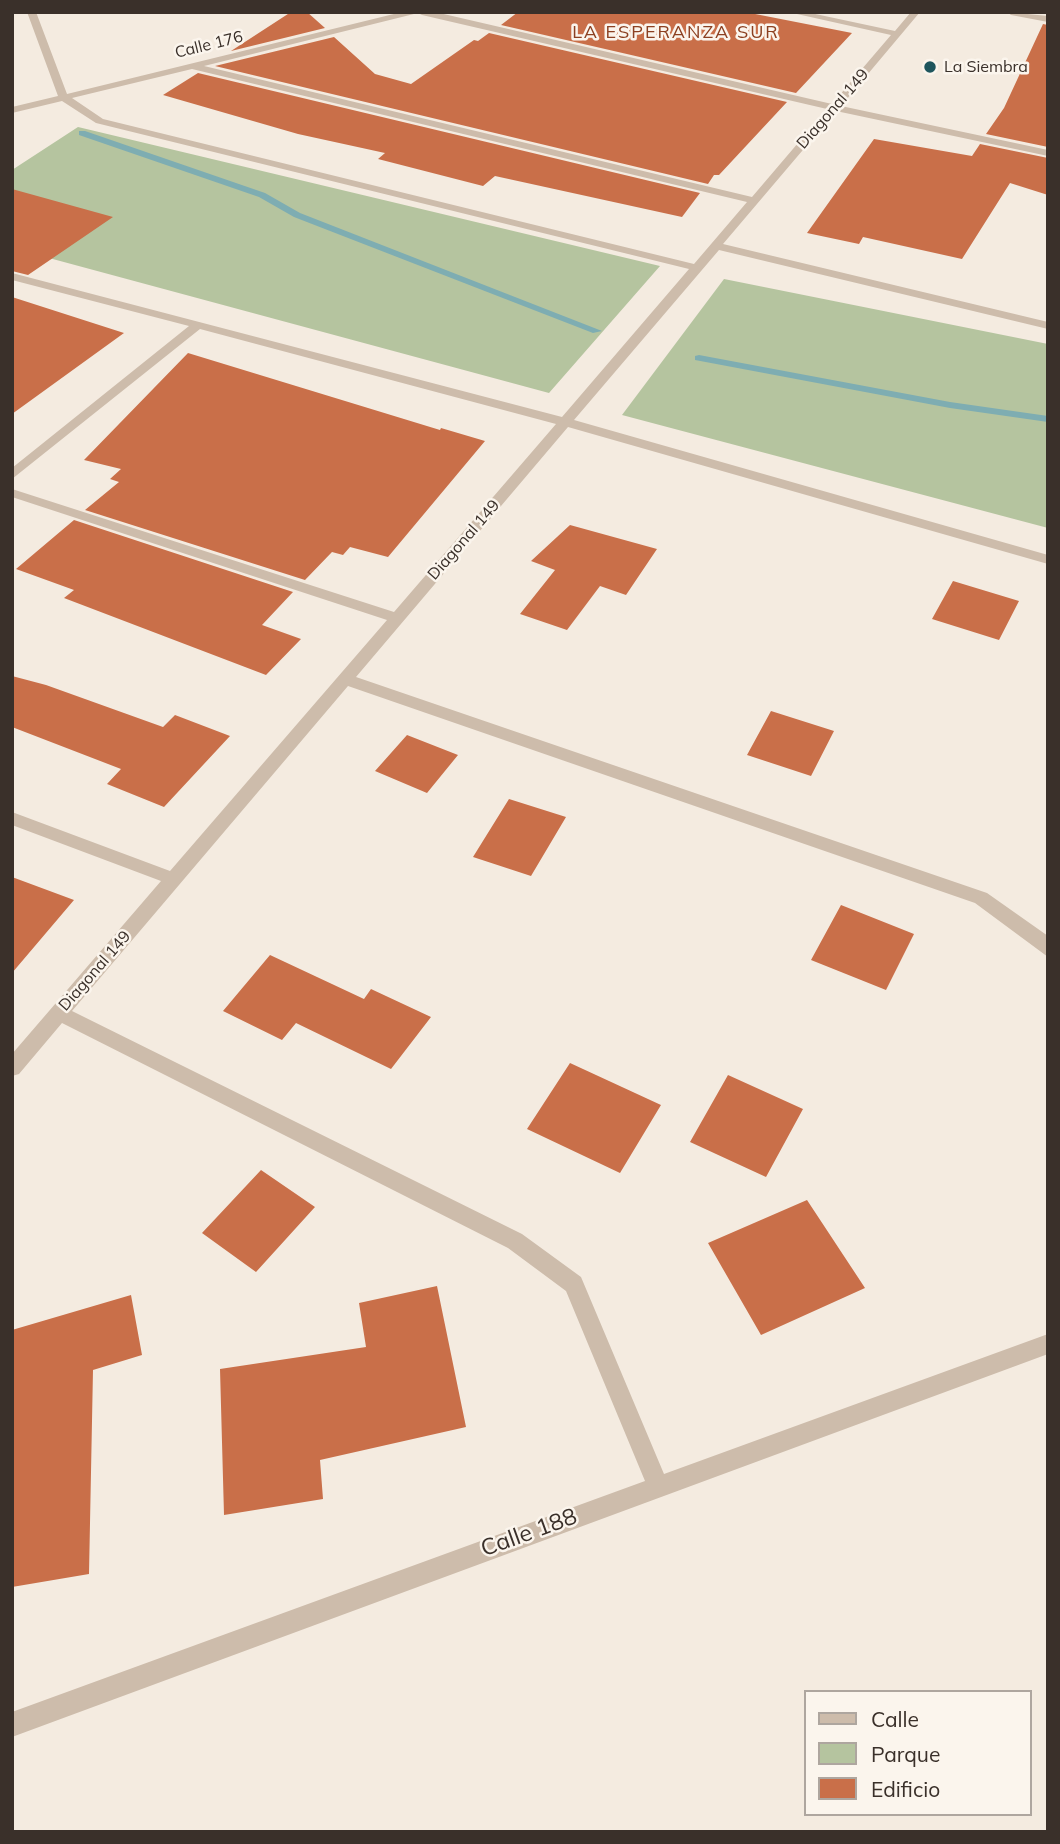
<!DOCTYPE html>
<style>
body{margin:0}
#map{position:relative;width:1060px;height:1844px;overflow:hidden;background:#f4ebe0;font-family:Mulish,sans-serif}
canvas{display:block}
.frame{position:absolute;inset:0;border:14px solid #3a302a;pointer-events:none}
.legend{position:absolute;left:804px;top:1690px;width:228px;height:126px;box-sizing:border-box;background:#fbf5ed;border:2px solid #aea69f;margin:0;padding:9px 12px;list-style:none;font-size:21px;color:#3a302a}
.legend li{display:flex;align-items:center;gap:14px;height:35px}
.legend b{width:35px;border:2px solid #aea69f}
</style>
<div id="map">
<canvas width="1060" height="1844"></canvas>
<div class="frame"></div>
<ul class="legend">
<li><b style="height:9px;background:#cdbcab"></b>Calle</li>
<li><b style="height:19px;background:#b5c49f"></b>Parque</li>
<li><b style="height:19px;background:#c96f49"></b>Edificio</li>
</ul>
</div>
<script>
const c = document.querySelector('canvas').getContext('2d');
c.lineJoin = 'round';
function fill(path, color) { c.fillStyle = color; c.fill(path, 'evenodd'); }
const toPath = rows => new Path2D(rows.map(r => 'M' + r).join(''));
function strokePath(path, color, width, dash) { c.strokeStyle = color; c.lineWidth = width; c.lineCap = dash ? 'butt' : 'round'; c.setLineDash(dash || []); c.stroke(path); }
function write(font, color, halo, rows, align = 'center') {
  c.font = font + ' Mulish,sans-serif'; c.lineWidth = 5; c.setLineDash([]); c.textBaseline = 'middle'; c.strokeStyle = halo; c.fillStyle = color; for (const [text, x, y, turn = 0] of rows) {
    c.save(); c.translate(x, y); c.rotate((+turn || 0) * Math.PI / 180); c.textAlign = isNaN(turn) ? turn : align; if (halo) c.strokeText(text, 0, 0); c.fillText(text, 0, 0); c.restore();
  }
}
const green = toPath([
 [78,127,660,266,549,393,12,248,12,170],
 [724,279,1048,344,1048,528,622,415]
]);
const stream = toPath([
 [79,131,85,131,265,193,300,213,602,331,593,333,294,217,259,197,79,135,79,131],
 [699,355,950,402,1048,416,1048,422,950,408,695,360,695,356,699,355]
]);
const building = toPath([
 [291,12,307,12,325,28,231,51],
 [518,12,745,12,852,33,796,93,501,25],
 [1043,24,1048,25,1048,147,986,134,1004,108],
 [489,33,787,102,719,175,714,175,708,184,215,66,334,37,375,74,411,84,474,40,478,41],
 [198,73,700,193,682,217,495,176,483,186,378,159,385,153,298,134,163,95],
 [874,139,972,156,980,144,1048,158,1048,195,1010,183,962,259,863,237,859,244,807,233],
 [12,189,113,217,28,275,12,271],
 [12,297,124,333,12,414],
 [188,353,440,430,441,428,485,441,388,557,350,547,343,555,332,552,305,580,85,510,119,482,110,479,121,469,84,460],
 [74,520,293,592,262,625,301,639,266,675,64,598,74,590,16,569],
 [570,525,657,549,626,595,600,586,567,630,520,614,555,570,531,561],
 [953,581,1019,601,999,640,932,619],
 [12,676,46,685,163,727,175,715,230,736,164,807,107,784,121,769,12,727],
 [771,711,834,731,811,776,747,755],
 [407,735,458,755,427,793,375,771],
 [509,799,566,817,531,876,473,857],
 [12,877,74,900,12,973],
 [841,905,914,934,886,990,811,960],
 [270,955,364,999,371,989,431,1017,391,1069,296,1023,282,1040,223,1011],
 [570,1063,661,1105,620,1173,527,1129],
 [728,1075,803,1109,766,1177,690,1142],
 [261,1170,315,1207,256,1272,202,1233],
 [807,1200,865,1288,761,1335,708,1243],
 [437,1286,466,1427,320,1460,323,1499,224,1515,220,1369,366,1347,359,1303],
 [131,1295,142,1355,93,1370,89,1574,12,1587,12,1330]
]);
const minor = toPath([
 [27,12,36,12,67,94,402,12,435,12,832,104,891,35,788,12,806,12,895,31,911,12,920,12,841,106,1048,150,1048,156,836,111,723,244,1048,322,1048,329,719,250,574,420,1048,555,1048,564,568,427,356,677,987,893,1048,936,1048,957,975,903,348,686,72,1011,522,1234,581,1277,664,1474,1048,1334,1048,1354,12,1737,12,1712,645,1481,566,1291,508,1248,62,1023,19,1074,12,1076,12,1054,161,881,12,825,12,812,170,871,387,620,12,497,12,489,394,612,556,424,200,329,12,479,12,468,189,326,12,280,12,273,562,417,689,269,96,123,62,101,12,113,12,107,58,96,27,12],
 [418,13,422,15,827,109,752,197,204,66,418,13],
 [192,69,747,202,694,264,103,119,72,98,192,69],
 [1007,12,1048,16,1048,22,1011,15,1007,12]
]);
const markers = [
 [930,67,7,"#1e555d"]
];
const farStreetnames = [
 ["Calle 176",209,45,-14],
 ["Diagonal 149",833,109,-49],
 ["Diagonal 149",464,540,-49],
 ["Diagonal 149",95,971,-49]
];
const farPoinames = [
 ["La Siembra",944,67]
];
const farNeighbourhoodnames = [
 ["LA ESPERANZA SUR",676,33]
];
const nearStreetnames = [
 ["Calle 188",529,1533,-20]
];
fill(green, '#b5c49f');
fill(stream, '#7eadb2');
fill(building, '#c96f49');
fill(minor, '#cdbcab');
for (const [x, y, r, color] of markers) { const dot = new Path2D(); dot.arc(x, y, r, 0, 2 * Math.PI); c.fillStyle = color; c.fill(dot); strokePath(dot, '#fbf5ed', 2.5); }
write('16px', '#3a302a', '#fbf5ed', farStreetnames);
write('16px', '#3a302a', '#fbf5ed', farPoinames, 'left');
c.letterSpacing = '2px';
write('18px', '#8c4021', '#fbf5ed', farNeighbourhoodnames);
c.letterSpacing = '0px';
write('23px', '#3a302a', '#fbf5ed', nearStreetnames);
</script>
